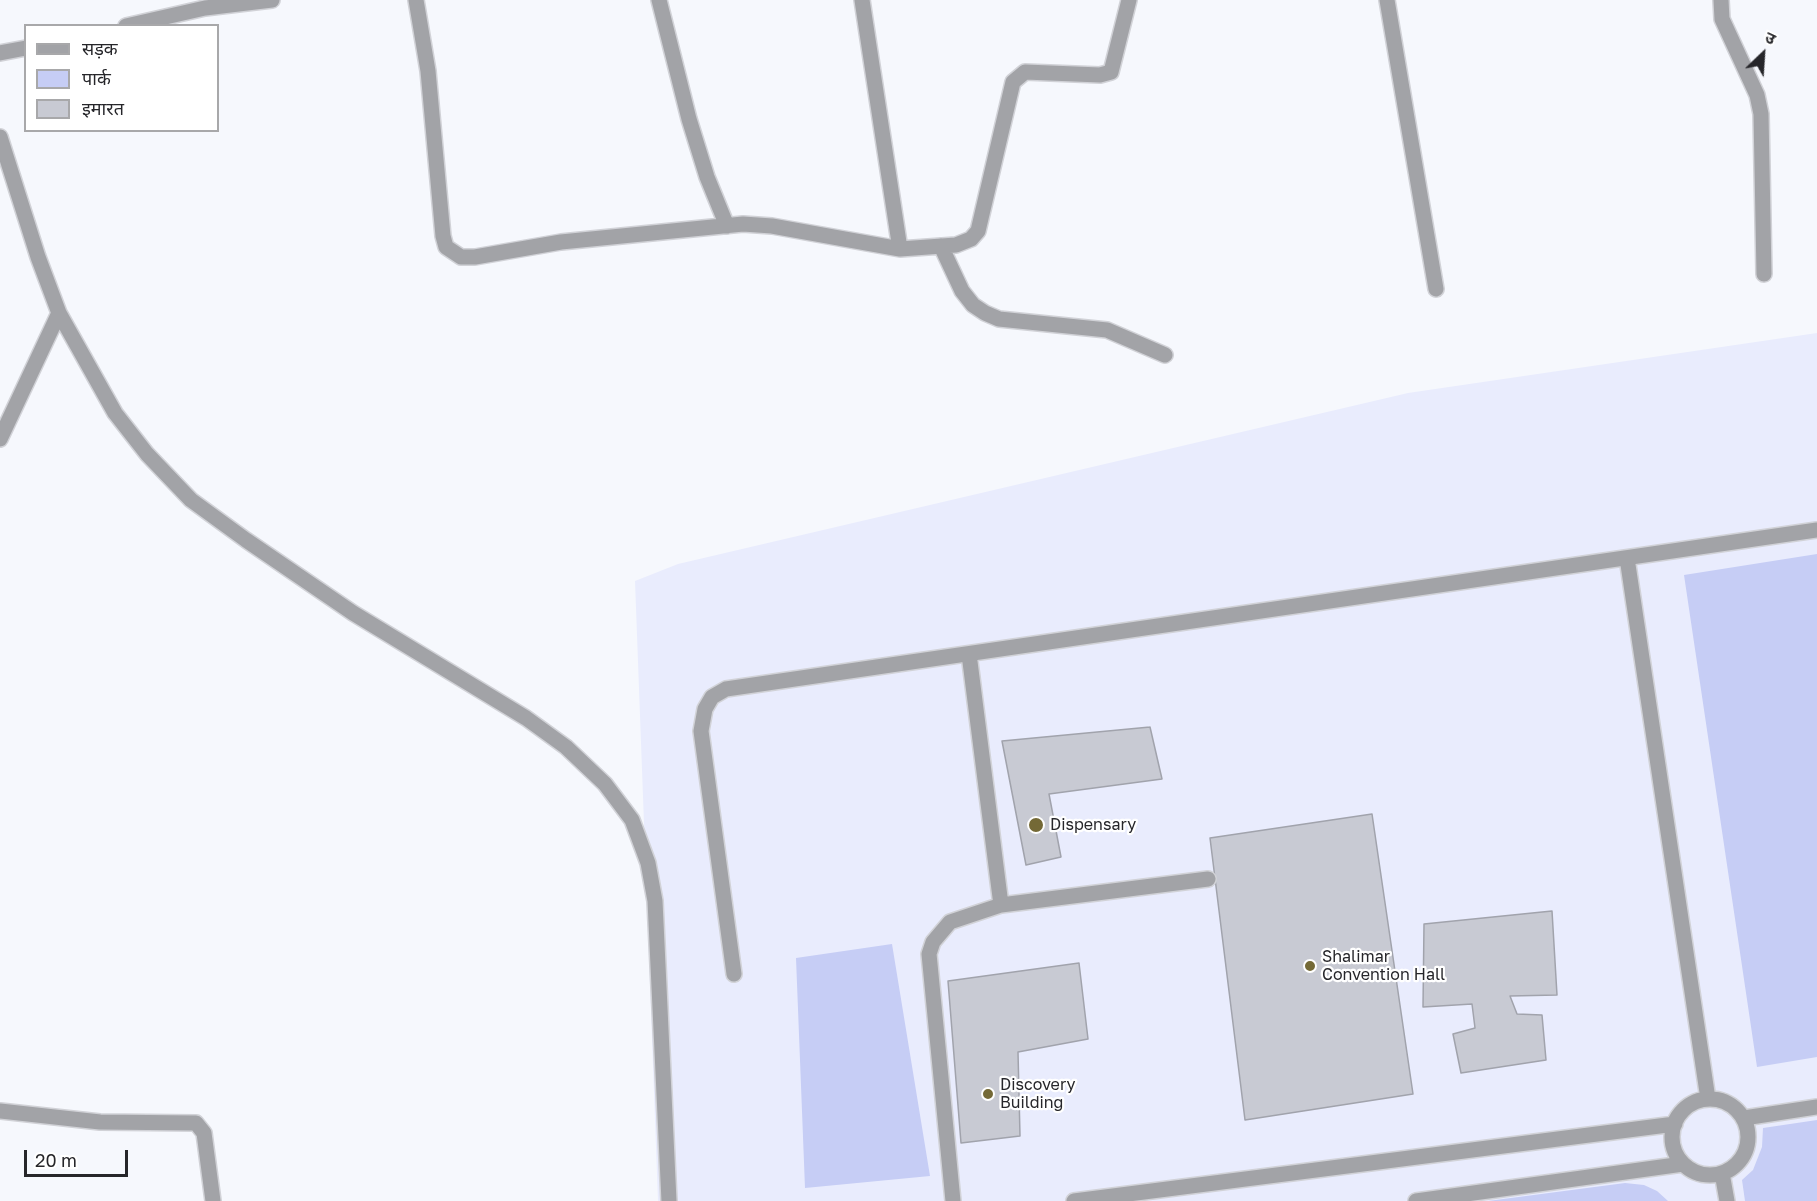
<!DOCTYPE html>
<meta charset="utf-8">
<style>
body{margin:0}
#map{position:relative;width:1817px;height:1201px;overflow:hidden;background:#f6f8fd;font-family:"Golos Text","Noto Sans Devanagari",sans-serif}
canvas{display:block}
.legend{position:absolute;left:24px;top:24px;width:195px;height:108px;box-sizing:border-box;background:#fff;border:2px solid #a8a8aa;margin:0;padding:8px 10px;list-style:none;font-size:18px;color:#26262a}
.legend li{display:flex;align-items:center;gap:12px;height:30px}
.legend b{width:30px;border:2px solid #a8a8aa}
.north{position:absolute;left:1733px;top:24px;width:60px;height:60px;-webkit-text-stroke:4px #fff;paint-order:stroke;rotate:25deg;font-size:16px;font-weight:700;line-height:24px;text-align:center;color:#26262a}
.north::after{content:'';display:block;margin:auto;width:21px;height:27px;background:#26262a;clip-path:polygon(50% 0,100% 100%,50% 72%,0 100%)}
.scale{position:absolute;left:24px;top:1150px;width:104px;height:27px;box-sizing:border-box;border:3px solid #26262a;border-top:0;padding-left:8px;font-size:18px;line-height:21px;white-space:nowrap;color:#26262a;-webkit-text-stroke:4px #fff;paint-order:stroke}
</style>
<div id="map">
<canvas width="1817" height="1201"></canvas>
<ul class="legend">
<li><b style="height:8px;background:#a2a3a7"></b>सड़क</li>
<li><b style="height:16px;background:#c6cdf5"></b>पार्क</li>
<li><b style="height:16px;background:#c8cad3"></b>इमारत</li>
</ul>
<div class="north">उ</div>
<div class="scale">20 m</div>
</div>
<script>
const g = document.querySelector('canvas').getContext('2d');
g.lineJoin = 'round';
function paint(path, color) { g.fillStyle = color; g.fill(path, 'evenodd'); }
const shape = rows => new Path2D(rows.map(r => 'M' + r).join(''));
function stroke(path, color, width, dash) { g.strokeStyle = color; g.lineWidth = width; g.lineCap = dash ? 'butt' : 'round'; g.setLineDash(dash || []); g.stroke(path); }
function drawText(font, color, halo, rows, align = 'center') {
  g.font = font + ' "Golos Text",sans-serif'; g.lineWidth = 4.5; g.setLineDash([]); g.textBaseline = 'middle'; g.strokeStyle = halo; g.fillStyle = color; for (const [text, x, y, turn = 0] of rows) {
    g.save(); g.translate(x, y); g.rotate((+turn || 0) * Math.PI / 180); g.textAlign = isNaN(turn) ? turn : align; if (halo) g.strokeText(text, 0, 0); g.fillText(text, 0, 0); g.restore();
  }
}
const built = shape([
 [1817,333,1817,1201,658,1201,635,581,678,564,1408,393]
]);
const green = shape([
 [1817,554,1817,1057,1757,1067,1684,575],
 [892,944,930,1176,805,1188,796,958],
 [1817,1120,1817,1201,1745,1201,1742,1180,1753,1170,1762,1147,1763,1128],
 [1625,1183,1644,1185,1657,1191,1668,1201,1488,1201]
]);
const building = shape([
 [1150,727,1162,779,1049,794,1061,857,1026,865,1002,741,1150,727],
 [1372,814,1413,1094,1245,1120,1210,838,1372,814],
 [1552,911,1557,995,1510,996,1517,1014,1542,1015,1546,1060,1461,1073,1453,1034,1475,1028,1472,1004,1423,1007,1424,924,1552,911],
 [1079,963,1088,1039,1018,1052,1020,1136,961,1143,948,981,1079,963]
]);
const service = shape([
 [1627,558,1708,1099],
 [1001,905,1208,879],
 [734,974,701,731,705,709,712,697,726,689,1817,530],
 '1672 1137a38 38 0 1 1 76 0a38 38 0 1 1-76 0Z',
 [1744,1118,1817,1107],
 [1722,1173,1727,1201],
 [953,1201,929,954,933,942,950,922,1001,905,969,654],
 [1074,1201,1675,1124],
 [1416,1201,1683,1164]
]);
const minor = shape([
 [416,0,428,71,443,236,446,247,461,257,475,257,561,242,743,224,772,226,900,249,956,245,971,239,978,231,1013,82,1025,72,1100,75,1111,72,1129,0],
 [659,0,689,119,707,177,727,226],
 [862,0,900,249],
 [1387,0,1436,289],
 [1721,0,1722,19,1757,95,1761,114,1764,274],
 [126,26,205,8,272,0],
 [0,53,26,48],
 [0,137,38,257,59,313,115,413,147,454,191,500,246,540,353,613,526,718,566,747,605,784,632,820,648,863,655,901,669,1201],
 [941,246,962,291,973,305,985,313,999,319,1107,330,1165,355],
 [0,439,59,313],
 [0,1111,100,1122,196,1123,204,1133,213,1201]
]);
const markers = [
 [1036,825,8,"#746936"],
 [1310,966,6,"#746936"],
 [988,1094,6,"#746936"]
];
const poiNames = [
 ["Dispensary",1050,825],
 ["Shalimar",1322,957],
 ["Convention Hall",1322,975],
 ["Discovery",1000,1085],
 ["Building",1000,1103]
];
paint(built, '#e9ecfd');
paint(green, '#c6cdf5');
paint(building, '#c8cad3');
stroke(building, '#a1a3ac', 1.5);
stroke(service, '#d1d2d7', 18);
stroke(minor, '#d1d2d7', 18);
stroke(service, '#a2a3a7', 15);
stroke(minor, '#a2a3a7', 15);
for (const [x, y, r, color] of markers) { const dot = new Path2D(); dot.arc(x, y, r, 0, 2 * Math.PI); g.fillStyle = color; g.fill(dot); stroke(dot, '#fff', 2); }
drawText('16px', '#26262a', '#fff', poiNames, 'left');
</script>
